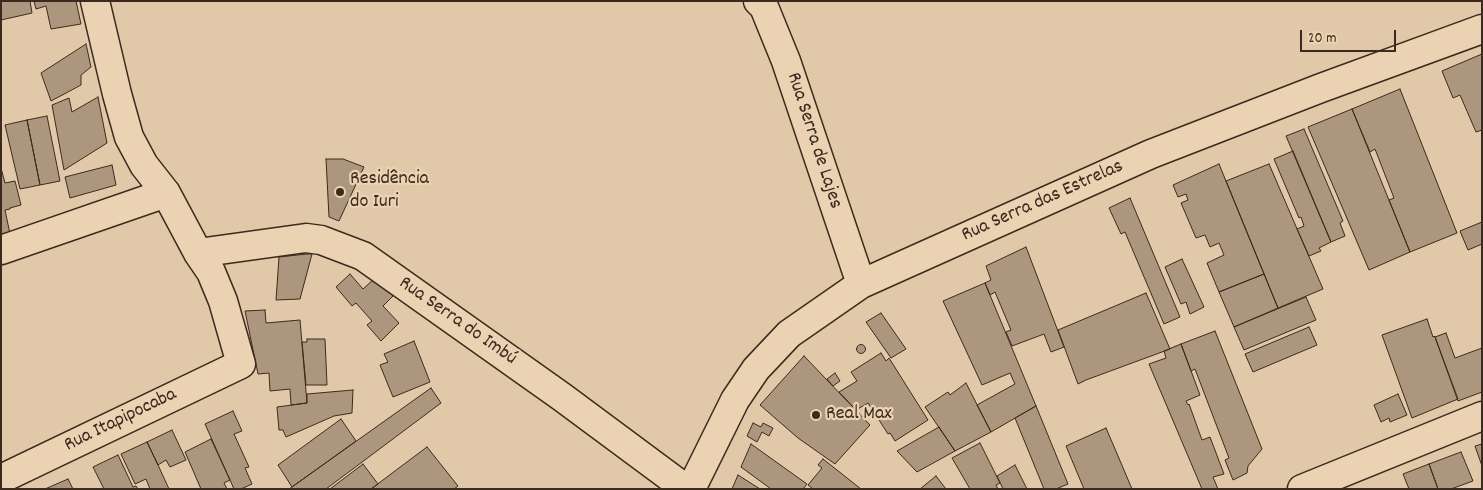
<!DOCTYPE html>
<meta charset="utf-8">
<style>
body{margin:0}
#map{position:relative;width:1483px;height:490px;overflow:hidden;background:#e0c8a9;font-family:Dekko,sans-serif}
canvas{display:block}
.frame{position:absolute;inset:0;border:2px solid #3b2a1e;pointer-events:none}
.scale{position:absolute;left:1300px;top:30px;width:96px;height:22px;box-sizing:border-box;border:2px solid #3b2a1e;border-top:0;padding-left:6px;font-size:15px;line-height:18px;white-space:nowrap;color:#3b2a1e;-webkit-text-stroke:4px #ead2b2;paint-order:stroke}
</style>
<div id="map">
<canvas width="1483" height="490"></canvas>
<div class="frame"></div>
<div class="scale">20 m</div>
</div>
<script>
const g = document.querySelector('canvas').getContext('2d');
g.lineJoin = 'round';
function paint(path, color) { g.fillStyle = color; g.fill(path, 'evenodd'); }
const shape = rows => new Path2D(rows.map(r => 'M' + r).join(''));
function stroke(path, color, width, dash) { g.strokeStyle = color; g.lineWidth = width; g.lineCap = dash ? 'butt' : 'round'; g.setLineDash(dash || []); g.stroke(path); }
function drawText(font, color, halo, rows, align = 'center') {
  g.font = font + ' Dekko,sans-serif'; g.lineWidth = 4.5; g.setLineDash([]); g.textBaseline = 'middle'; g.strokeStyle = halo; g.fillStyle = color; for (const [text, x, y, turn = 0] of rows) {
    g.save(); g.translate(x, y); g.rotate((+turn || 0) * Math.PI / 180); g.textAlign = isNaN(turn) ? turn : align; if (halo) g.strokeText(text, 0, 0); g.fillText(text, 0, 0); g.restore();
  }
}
const building = shape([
 [1,1,30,1,32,13,1,20,1,1],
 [34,1,76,1,81,24,51,29,46,6,36,9,34,1],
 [86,44,91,67,81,75,81,85,51,101,41,73,86,44],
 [1482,54,1482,130,1476,132,1460,95,1453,98,1442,71,1482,54],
 [1400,89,1457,233,1410,252,1389,200,1394,198,1375,149,1370,152,1352,109,1400,89],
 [98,97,107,143,64,170,52,105,69,98,72,112,98,97],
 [1352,109,1410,252,1369,270,1308,127,1352,109],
 [47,116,60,181,40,185,27,120,47,116],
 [27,120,40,185,20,189,5,125,27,120],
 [1304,129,1343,221,1340,223,1345,236,1331,242,1286,136,1304,129],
 [1293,151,1331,242,1319,248,1321,251,1309,256,1297,229,1304,226,1301,217,1299,218,1274,159,1293,151],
 [326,159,343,159,364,167,339,221,329,217,326,159],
 [1219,164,1264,274,1219,292,1207,263,1224,255,1219,243,1210,247,1205,235,1196,238,1181,203,1188,200,1186,194,1178,197,1173,185,1219,164],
 [1269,164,1323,289,1278,308,1226,181,1269,164],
 [112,165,116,185,70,198,65,177,112,165],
 [1,168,5,183,15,181,21,205,10,208,10,209,5,210,10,234,1,237,1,168],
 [1130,198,1180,317,1164,324,1125,232,1121,234,1109,208,1130,198],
 [1482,222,1482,244,1468,250,1460,231,1482,222],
 [1026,247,1064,347,1051,352,1044,334,1012,346,1006,332,1011,330,995,292,990,295,985,283,991,280,986,266,1026,247],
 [307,254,312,254,300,299,276,300,279,257,307,254],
 [1182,259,1204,307,1190,314,1186,302,1181,304,1165,267,1182,259],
 [350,274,363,289,374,279,395,294,383,306,399,323,381,341,367,325,372,321,356,303,352,306,336,287,350,274],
 [1264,274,1278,308,1234,327,1219,292,1264,274],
 [985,283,1036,406,991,432,977,405,1015,384,1010,373,982,385,943,301,985,283],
 [1146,293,1170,349,1086,380,1078,384,1058,330,1146,293],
 [1306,297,1316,320,1244,350,1234,327,1306,297],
 [265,310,266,323,300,320,307,403,291,405,290,389,270,391,269,373,258,374,245,311,265,310],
 [881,313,906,349,891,358,866,322,881,313],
 [1427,319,1433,337,1434,336,1435,337,1458,399,1412,418,1382,335,1427,319],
 [1309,327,1317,345,1253,372,1245,354,1309,327],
 [1215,331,1262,449,1248,466,1247,473,1233,480,1225,460,1229,458,1195,369,1191,371,1181,344,1215,331],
 [1446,333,1455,358,1482,348,1482,392,1458,401,1435,337,1446,333],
 [307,339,325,339,327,385,306,385,302,342,307,342,307,339],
 [414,341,430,382,393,397,380,365,388,362,384,354,414,341],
 [1181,344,1200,395,1186,401,1188,405,1189,404,1202,440,1210,437,1224,474,1213,477,1218,489,1202,489,1149,364,1166,358,1164,351,1181,344],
 '856.5 349a4.5 4.5 0 1 1 9 0a4.5 4.5 0 1 1-9 0Z',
 [881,353,886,361,889,358,928,420,895,441,890,433,888,434,868,403,856,410,839,392,857,381,851,372,881,353],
 [804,356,870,425,835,464,798,438,760,405,804,356],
 [835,373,840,381,833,386,827,379,835,373],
 [966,383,991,432,955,451,925,407,948,392,950,395,966,383],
 [431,388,441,403,326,489,289,489,431,388],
 [353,390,352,413,334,416,286,437,283,430,279,430,277,407,307,403,307,394,353,390],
 [1398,394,1407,415,1390,422,1389,418,1381,422,1374,405,1398,394],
 [1036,406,1068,484,1056,489,1044,489,1015,418,1036,406],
 [233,411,242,431,234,434,249,467,245,468,252,484,241,489,234,489,205,424,233,411],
 [341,419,356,441,292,487,278,465,341,419],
 [753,423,761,427,763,423,773,428,769,436,762,432,757,442,747,436,753,423],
 [939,427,955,451,917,472,897,451,939,427],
 [1106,428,1118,456,1132,489,1084,489,1066,446,1106,428],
 [172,430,186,460,170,467,166,460,158,465,147,442,172,430],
 [211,439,230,480,224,483,227,489,201,489,185,452,211,439],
 [147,442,158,465,169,489,150,489,146,479,135,484,121,454,147,442],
 [980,443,1000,483,996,485,998,489,970,489,952,458,980,443],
 [751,444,807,484,803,489,771,489,741,467,751,444],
 [1482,444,1482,466,1475,446,1482,444],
 [427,447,458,486,454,489,371,489,427,447],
 [1461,452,1473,481,1451,489,1438,489,1429,464,1461,452],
 [118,455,133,487,136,486,138,489,104,489,93,467,118,455],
 [823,459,861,489,813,489,808,485,822,468,818,465,823,459],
 [363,464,378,484,371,489,330,489,363,464],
 [1429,464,1438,489,1409,489,1403,474,1429,464],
 [1015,465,1027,489,1003,489,997,476,1015,465],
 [738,475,760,489,732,489,738,475],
 [936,476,946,489,920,489,936,476],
 [68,479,73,489,45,489,68,479]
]);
const minor = shape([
 [758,1,764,7,786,61,861,284],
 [1,250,166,193],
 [198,253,306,238,321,240,363,256,562,397,686,489],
 [1,479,241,364,223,301,211,272,198,253,166,193,144,165,129,137,117,94,95,1],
 [691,489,735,400,756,369,789,334,861,284,1151,154,1321,88,1482,29],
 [1302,489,1482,416]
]);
const markers = [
 [340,192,5,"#3b2a1e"],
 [816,415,5,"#3b2a1e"]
];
const streetNames = [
 ["Rua Serra de Lajes",813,141,72],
 ["Rua Serra das Estrelas",1043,202,-24],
 ["Rua Serra do Imbú",457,322,35],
 ["Rua Itapipocaba",121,421,-26]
];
const poiNames = [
 ["Residência",350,180],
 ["do Iuri",350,203],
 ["Real Max",826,415]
];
paint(building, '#ac977e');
stroke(building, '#3b2a1e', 1);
stroke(minor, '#3b2a1e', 31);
stroke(minor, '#ead2b2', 28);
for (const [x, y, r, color] of markers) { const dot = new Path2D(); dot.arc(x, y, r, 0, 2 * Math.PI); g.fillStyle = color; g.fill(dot); stroke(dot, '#ead2b2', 2); }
drawText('20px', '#3b2a1e', '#ead2b2', streetNames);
drawText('20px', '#3b2a1e', '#ead2b2', poiNames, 'left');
</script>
